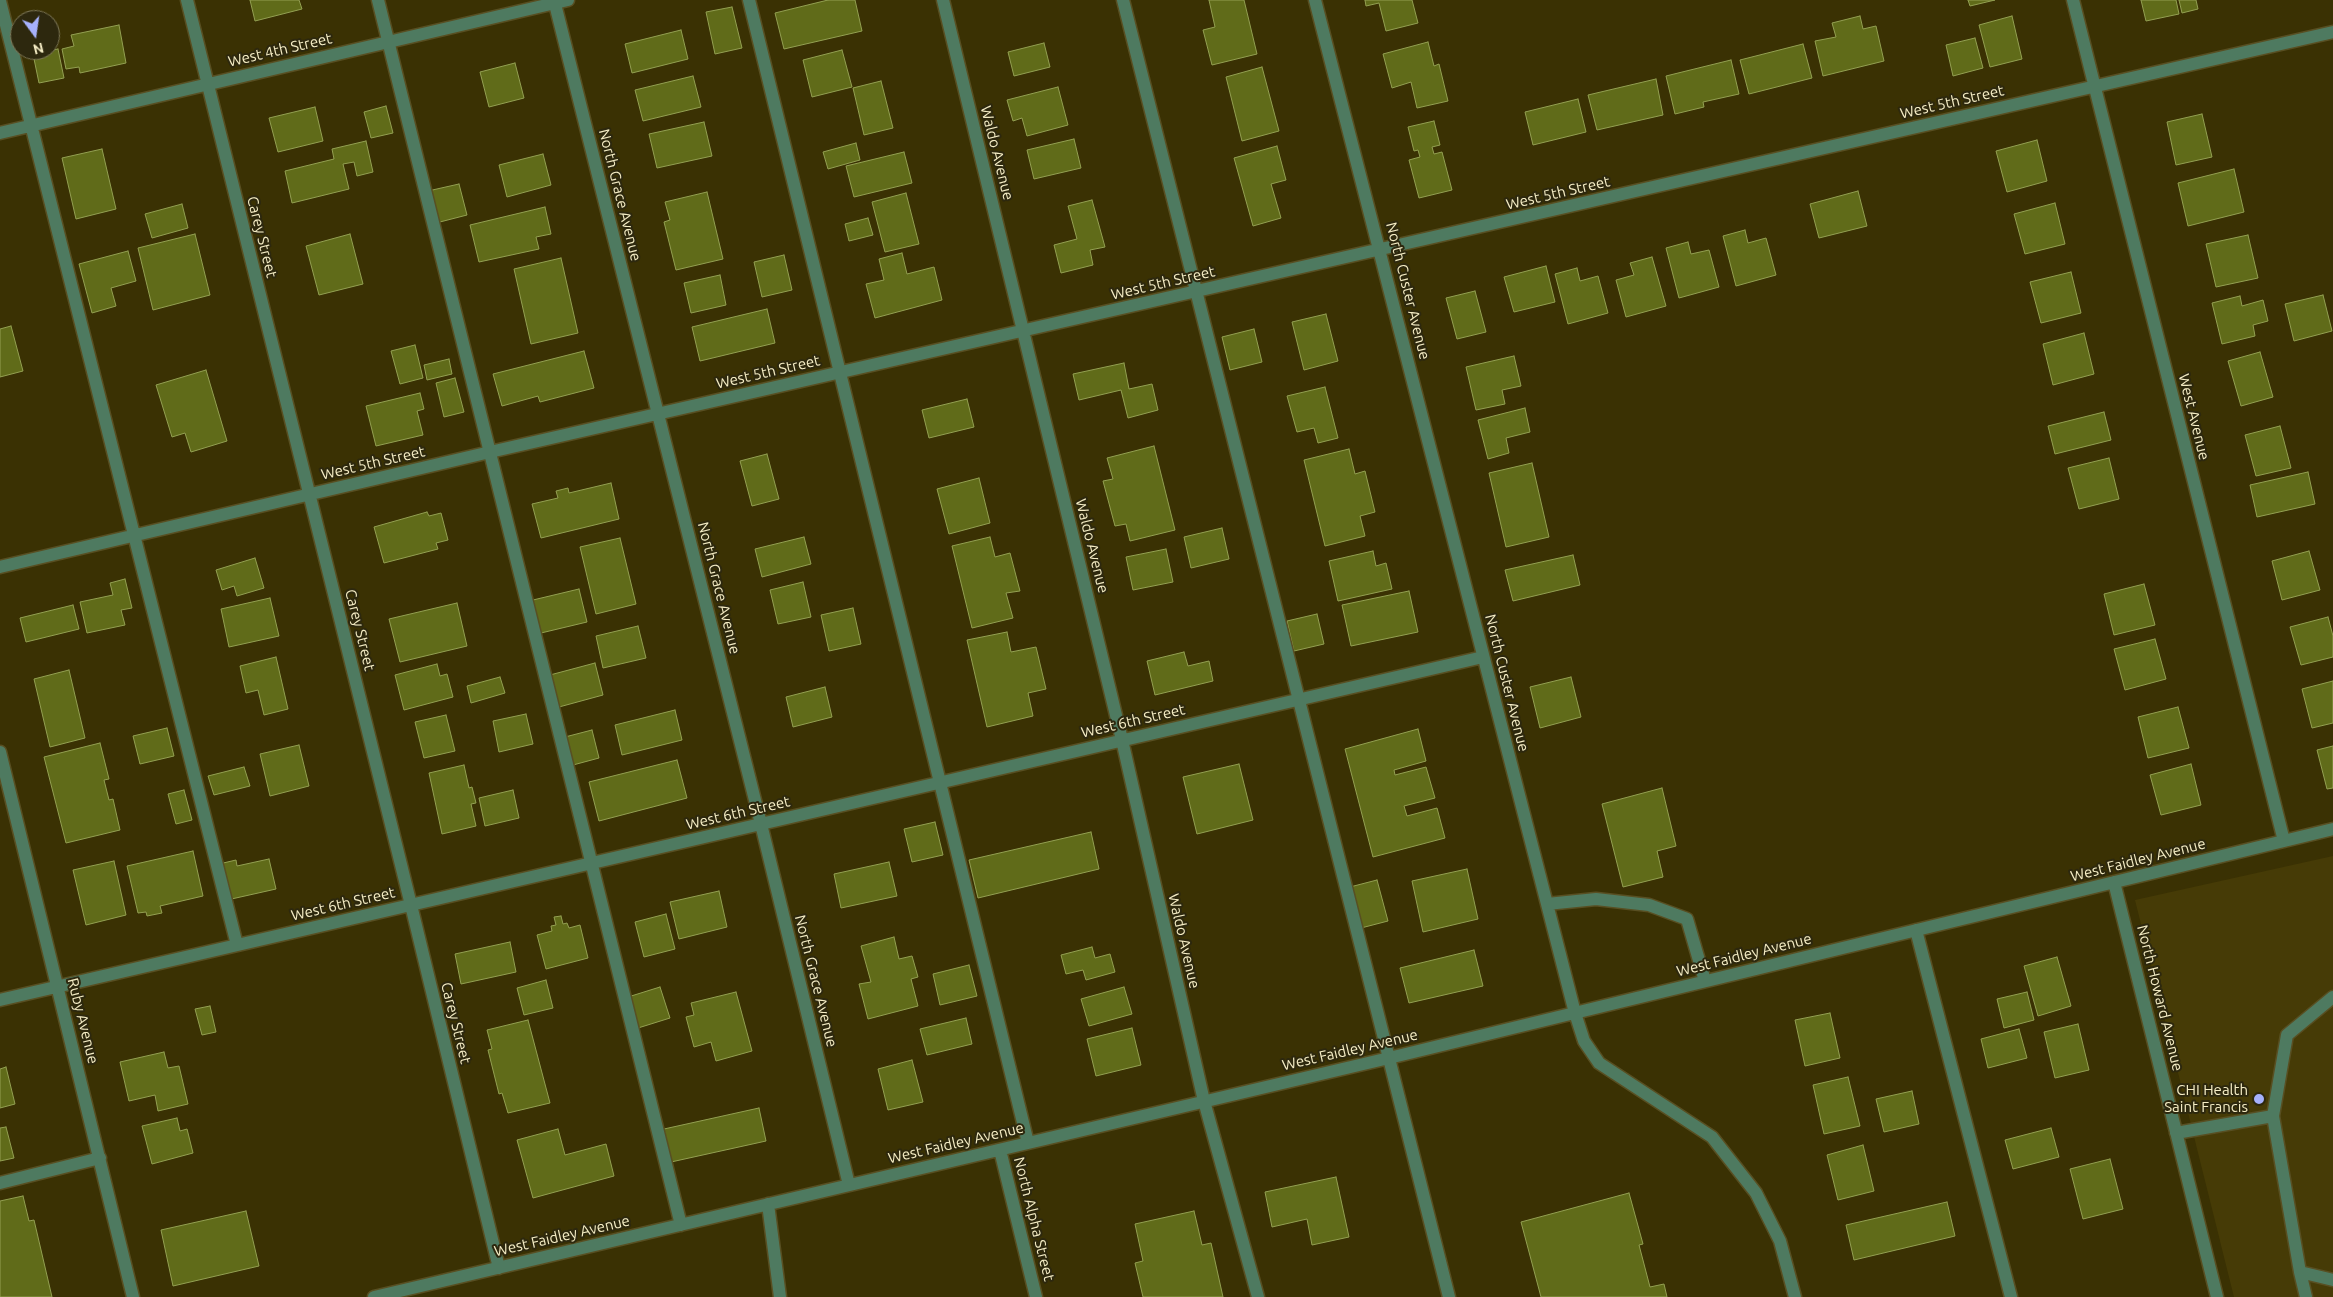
<!DOCTYPE html>
<style>
body{margin:0}
#map{position:relative;width:2333px;height:1297px;overflow:hidden;background:#3a3103;font-family:Ubuntu,sans-serif}
canvas{display:block}
.north{position:absolute;left:10px;top:10px;width:50px;height:50px;box-sizing:border-box;background:#2d280e;border:1px solid #7d7757;border-radius:50%;rotate:166deg;font-size:14px;font-weight:700;line-height:20px;text-align:center;color:#f5edc5}
.north::after{content:'';display:block;margin:auto;width:18px;height:22px;background:#a6b1fc;clip-path:polygon(50% 0,100% 100%,50% 72%,0 100%)}
</style>
<div id="map">
<canvas width="2333" height="1297"></canvas>
<div class="north">N</div>
</div>
<script>
const g = document.querySelector('canvas').getContext('2d');
g.lineJoin = 'round';
function paint(path, color) { g.fillStyle = color; g.fill(path, 'evenodd'); }
const shape = rows => new Path2D(rows.map(r => 'M' + r).join(''));
function stroke(path, color, width, dash) { g.strokeStyle = color; g.lineWidth = width; g.lineCap = dash ? 'butt' : 'round'; g.setLineDash(dash || []); g.stroke(path); }
function drawText(font, color, halo, rows, align = 'center') {
  g.font = font + ' Ubuntu,sans-serif'; g.lineWidth = 4; g.setLineDash([]); g.textBaseline = 'middle'; g.strokeStyle = halo; g.fillStyle = color; for (const [text, x, y, turn = 0] of rows) {
    g.save(); g.translate(x, y); g.rotate((+turn || 0) * Math.PI / 180); g.textAlign = isNaN(turn) ? turn : align; if (halo) g.strokeText(text, 0, 0); g.fillText(text, 0, 0); g.restore();
  }
}
const built = shape([
 [2333,856,2333,1297,2234,1297,2135,900]
]);
const building = shape([
 [250,0,299,0,302,9,255,21,250,0],
 [828,0,855,0,862,31,784,49,775,13,828,0],
 [1209,0,1244,0,1257,54,1212,65,1203,30,1215,27,1209,0],
 [1365,0,1412,0,1418,23,1386,31,1379,3,1366,6,1365,0],
 [1968,0,1995,0,1970,6,1968,0],
 [2141,0,2176,0,2179,14,2146,21,2141,0],
 [2179,0,2196,0,2198,9,2182,13,2179,0],
 [732,7,742,48,715,54,706,12,732,7],
 [1860,16,1863,29,1876,26,1884,61,1823,76,1815,41,1836,37,1832,23,1860,16],
 [2012,16,2022,59,1990,67,1979,25,2012,16],
 [119,25,126,63,80,73,79,67,66,69,62,49,74,46,71,35,119,25],
 [681,30,688,59,632,73,625,44,681,30],
 [1975,38,1983,68,1953,76,1946,45,1975,38],
 [1428,42,1434,66,1439,64,1448,101,1417,108,1411,82,1392,88,1383,54,1428,42],
 [1044,43,1050,67,1014,76,1008,52,1044,43],
 [1803,44,1812,78,1749,94,1740,60,1803,44],
 [58,49,64,78,39,83,33,54,58,49],
 [842,50,852,87,812,97,803,60,842,50],
 [1731,60,1739,94,1703,102,1704,107,1675,114,1666,76,1731,60],
 [515,63,524,98,489,107,480,72,515,63],
 [1262,67,1279,131,1242,141,1226,77,1262,67],
 [693,76,701,107,643,121,635,90,693,76],
 [1656,79,1663,115,1597,130,1588,95,1656,79],
 [881,81,893,128,864,135,853,88,881,81],
 [1058,87,1068,125,1027,136,1022,118,1013,121,1007,100,1058,87],
 [1578,99,1586,132,1533,145,1525,112,1578,99],
 [386,106,393,133,371,138,364,112,386,106],
 [315,107,323,141,278,152,269,118,315,107],
 [2202,114,2212,157,2176,165,2167,122,2202,114],
 [1434,121,1440,145,1432,147,1434,154,1442,152,1452,190,1419,198,1409,160,1420,157,1418,150,1414,151,1408,127,1434,121],
 [704,122,712,156,657,168,649,134,704,122],
 [1074,139,1081,168,1034,179,1027,150,1074,139],
 [2037,140,2047,181,2007,192,1996,151,2037,140],
 [366,141,373,172,357,176,354,162,343,164,349,189,292,203,285,171,334,159,332,149,366,141],
 [856,143,860,160,828,169,823,152,856,143],
 [1277,146,1286,180,1271,184,1281,218,1253,226,1234,158,1277,146],
 [102,149,116,209,76,219,62,158,102,149],
 [904,152,912,183,854,197,846,166,904,152],
 [543,154,551,185,507,197,499,165,543,154],
 [2234,169,2244,212,2188,226,2178,183,2234,169],
 [459,184,467,215,436,223,428,191,459,184],
 [1858,191,1867,226,1819,238,1810,204,1858,191],
 [707,192,723,259,676,270,664,222,670,220,665,202,707,192],
 [906,193,919,244,885,252,872,202,906,193],
 [1092,200,1105,247,1090,250,1093,265,1061,273,1054,245,1077,239,1068,206,1092,200],
 [2055,203,2065,244,2025,254,2014,214,2055,203],
 [182,204,188,228,152,238,145,214,182,204],
 [545,207,551,234,536,237,539,249,479,262,470,225,545,207],
 [868,218,873,235,849,241,845,224,868,218],
 [1745,230,1748,243,1766,238,1776,275,1736,286,1723,236,1745,230],
 [195,234,210,295,153,310,138,248,195,234],
 [350,234,363,284,319,295,306,246,350,234],
 [2248,235,2258,278,2216,287,2206,244,2248,235],
 [1688,242,1691,254,1709,250,1719,287,1679,298,1666,248,1688,242],
 [128,251,136,281,111,288,116,306,92,313,79,264,128,251],
 [902,253,907,274,934,267,942,300,875,318,866,284,884,280,879,259,902,253],
 [784,255,792,290,762,297,754,262,784,255],
 [1652,257,1666,306,1626,317,1616,280,1634,275,1630,263,1652,257],
 [561,258,578,333,531,344,514,269,561,258],
 [1546,266,1555,302,1514,312,1504,277,1546,266],
 [1577,268,1580,281,1598,276,1608,313,1568,324,1555,274,1577,268],
 [2071,272,2081,313,2041,323,2030,282,2071,272],
 [720,275,726,305,691,313,684,283,720,275],
 [1475,291,1486,332,1457,339,1446,298,1475,291],
 [2323,295,2332,331,2294,341,2285,304,2323,295],
 [2240,296,2242,306,2263,300,2268,321,2253,325,2255,336,2222,344,2212,303,2240,296],
 [767,309,775,343,700,361,692,327,767,309],
 [1326,314,1338,361,1304,370,1292,322,1326,314],
 [11,326,23,371,0,377,0,329,11,326],
 [1254,329,1262,362,1230,370,1222,337,1254,329],
 [2084,333,2094,374,2053,385,2043,344,2084,333],
 [415,345,423,378,400,384,391,351,415,345],
 [584,351,594,388,540,402,538,396,502,406,493,374,584,351],
 [2260,352,2273,397,2241,406,2228,361,2260,352],
 [1514,356,1521,386,1502,390,1505,404,1476,410,1466,367,1514,356],
 [449,359,452,374,427,380,424,365,449,359],
 [1124,363,1129,389,1152,384,1158,410,1128,418,1121,390,1079,400,1073,374,1124,363],
 [206,370,227,441,191,452,185,433,172,437,156,385,206,370],
 [455,378,464,412,444,417,436,383,455,378],
 [1325,387,1338,438,1318,443,1314,428,1297,432,1287,396,1325,387],
 [420,393,424,409,417,411,423,435,376,446,366,406,420,393],
 [967,399,974,427,929,438,922,410,967,399],
 [1525,408,1530,432,1506,438,1509,453,1488,459,1478,420,1525,408],
 [2104,412,2111,440,2055,454,2048,426,2104,412],
 [2280,426,2291,468,2256,476,2245,435,2280,426],
 [1154,446,1175,530,1130,541,1126,524,1115,526,1103,481,1113,479,1107,458,1154,446],
 [1349,449,1355,474,1365,471,1375,512,1360,516,1365,536,1325,546,1304,460,1349,449],
 [767,454,779,499,752,506,740,461,767,454],
 [2109,458,2119,499,2079,509,2068,468,2109,458],
 [1532,463,1549,537,1506,547,1489,473,1532,463],
 [2308,472,2315,504,2257,517,2250,485,2308,472],
 [979,478,990,523,949,534,937,489,979,478],
 [611,483,619,519,541,538,532,504,558,498,556,491,568,488,569,493,611,483],
 [427,512,429,516,441,513,448,540,436,543,438,549,384,563,374,527,427,512],
 [1222,528,1229,559,1191,568,1184,537,1222,528],
 [804,537,811,564,762,577,755,549,804,537],
 [990,537,995,557,1010,553,1020,591,1006,593,1013,618,972,628,952,546,990,537],
 [620,538,636,604,596,614,580,547,620,538],
 [1166,549,1173,582,1133,590,1126,557,1166,549],
 [1373,551,1376,566,1386,563,1392,589,1338,601,1329,561,1373,551],
 [2309,551,2320,590,2282,600,2272,561,2309,551],
 [1573,555,1580,585,1513,601,1505,570,1573,555],
 [255,558,264,588,237,596,234,586,222,590,216,570,255,558],
 [125,579,132,608,121,610,125,625,87,633,80,602,113,595,110,583,125,579],
 [803,582,811,617,778,624,770,590,803,582],
 [2144,584,2155,625,2114,635,2104,594,2144,584],
 [579,589,587,622,541,633,533,600,579,589],
 [1409,591,1418,632,1351,646,1342,605,1409,591],
 [270,598,279,636,229,647,221,609,270,598],
 [457,603,467,646,400,662,389,619,457,603],
 [73,605,79,629,26,642,20,618,73,605],
 [853,608,861,644,829,651,821,615,853,608],
 [1317,614,1324,644,1294,651,1287,621,1317,614],
 [2328,617,2333,636,2333,657,2301,665,2290,627,2328,617],
 [638,626,646,658,603,668,596,636,638,626],
 [1007,632,1011,652,1036,647,1046,689,1028,693,1033,716,987,727,967,640,1007,632],
 [2155,639,2166,679,2125,690,2114,649,2155,639],
 [1184,652,1188,666,1209,661,1213,681,1155,695,1147,661,1184,652],
 [276,657,288,709,264,715,258,690,246,693,240,666,276,657],
 [595,663,603,695,559,707,550,675,595,663],
 [437,664,440,676,447,674,453,697,404,710,395,675,437,664],
 [69,670,85,738,50,747,34,679,69,670],
 [500,677,505,693,471,703,467,686,500,677],
 [1571,677,1581,717,1540,728,1530,687,1571,677],
 [2333,681,2333,723,2312,728,2302,689,2333,681],
 [825,687,832,717,793,727,786,697,825,687],
 [2178,707,2189,748,2148,758,2138,717,2178,707],
 [675,710,682,740,622,755,615,725,675,710],
 [526,714,533,744,499,752,493,721,526,714],
 [446,715,455,751,424,758,415,722,446,715],
 [167,728,174,756,140,764,133,736,167,728],
 [1418,729,1426,761,1394,770,1395,775,1426,767,1435,798,1404,806,1407,816,1437,808,1445,838,1373,857,1345,749,1418,729],
 [592,730,599,758,573,765,565,737,592,730],
 [100,743,109,779,104,780,109,800,113,799,120,830,66,843,44,757,100,743],
 [299,745,309,786,270,796,260,754,299,745],
 [2333,746,2333,788,2327,789,2317,750,2333,746],
 [677,760,687,798,599,821,589,782,677,760],
 [1239,764,1253,820,1197,834,1183,777,1239,764],
 [2191,764,2201,805,2161,815,2150,775,2191,764],
 [464,765,469,788,472,787,476,803,471,804,476,826,442,834,429,773,464,765],
 [244,767,250,786,214,795,208,776,244,767],
 [1662,788,1676,846,1657,851,1663,877,1623,887,1602,804,1662,788],
 [184,790,192,820,176,824,168,794,184,790],
 [513,790,519,818,485,826,479,798,513,790],
 [935,822,943,855,912,862,904,829,935,822],
 [1091,832,1099,869,978,898,969,860,1091,832],
 [193,851,203,896,160,906,162,913,147,916,146,912,138,913,127,866,193,851],
 [269,859,276,889,227,900,219,864,236,860,237,866,269,859],
 [114,861,126,915,86,925,73,870,114,861],
 [889,862,897,896,841,908,834,874,889,862],
 [1467,869,1478,919,1423,932,1412,881,1467,869],
 [1377,880,1388,921,1361,928,1350,887,1377,880],
 [719,891,727,927,679,939,670,902,719,891],
 [666,914,675,949,644,957,635,922,666,914],
 [561,916,563,924,567,923,569,928,580,925,588,958,546,969,537,935,552,931,551,926,556,925,554,917,561,916],
 [894,937,899,959,912,956,918,977,911,979,918,1006,868,1019,859,984,871,982,861,946,894,937],
 [510,942,516,972,461,984,455,954,510,942],
 [1092,947,1095,958,1110,954,1115,972,1086,980,1083,970,1066,974,1061,955,1092,947],
 [1474,950,1483,986,1409,1003,1400,968,1474,950],
 [2057,957,2071,1006,2038,1016,2024,966,2057,957],
 [969,965,977,996,940,1005,933,974,969,965],
 [546,980,553,1008,524,1015,517,988,546,980],
 [660,987,670,1018,638,1028,628,997,660,987],
 [1124,987,1132,1014,1089,1026,1081,999,1124,987],
 [736,992,752,1051,716,1061,711,1042,694,1047,686,1017,694,1015,691,1003,736,992],
 [2027,992,2034,1020,2004,1028,1997,999,2027,992],
 [210,1006,216,1032,202,1035,195,1009,210,1006],
 [1830,1013,1840,1058,1805,1066,1795,1020,1830,1013],
 [966,1018,972,1044,927,1055,920,1029,966,1018],
 [528,1020,550,1103,508,1113,502,1093,499,1094,488,1050,492,1049,487,1030,528,1020],
 [2078,1024,2089,1070,2055,1078,2044,1032,2078,1024],
 [1132,1028,1141,1065,1096,1076,1087,1039,1132,1028],
 [2019,1029,2027,1058,1988,1068,1981,1039,2019,1029],
 [164,1052,168,1068,179,1066,188,1104,158,1111,155,1095,129,1101,120,1062,164,1052],
 [912,1060,923,1102,888,1110,878,1069,912,1060],
 [6,1067,15,1104,0,1108,0,1069,6,1067],
 [1848,1077,1860,1126,1824,1134,1813,1085,1848,1077],
 [1912,1091,1919,1124,1884,1132,1876,1099,1912,1091],
 [759,1108,766,1141,671,1162,664,1129,759,1108],
 [177,1118,180,1131,187,1129,193,1153,152,1164,142,1126,177,1118],
 [6,1127,14,1158,0,1161,0,1128,6,1127],
 [2051,1128,2059,1157,2013,1169,2005,1140,2051,1128],
 [558,1129,565,1155,606,1144,614,1176,533,1198,517,1140,558,1129],
 [1863,1145,1874,1191,1838,1200,1827,1155,1863,1145],
 [2110,1159,2123,1209,2083,1219,2070,1169,2110,1159],
 [1336,1177,1349,1237,1312,1245,1307,1219,1272,1227,1265,1192,1336,1177],
 [1629,1193,1643,1244,1639,1245,1650,1287,1664,1284,1667,1297,1541,1297,1521,1222,1629,1193],
 [23,1196,29,1221,34,1220,52,1297,0,1297,0,1201,23,1196],
 [1947,1202,1955,1236,1854,1260,1846,1225,1947,1202],
 [246,1211,259,1266,173,1286,161,1230,246,1211],
 [1194,1211,1202,1245,1211,1243,1223,1297,1143,1297,1135,1263,1143,1261,1135,1224,1194,1211]
]);
const minor = shape([
 [187,0,411,905,499,1268],
 [378,0,681,1225],
 [554,0,761,824,849,1185],
 [749,0,1028,1143],
 [943,0,1122,740,1204,1101,1258,1297],
 [1123,0,1449,1297],
 [1315,0,1575,1013,1584,1041,1599,1063,1712,1137,1756,1193,1780,1241,1795,1297],
 [2073,0,2284,841],
 [0,1,237,945],
 [0,133,568,0],
 [0,567,490,452,2333,32],
 [0,752,133,1297],
 [2114,882,2217,1297],
 [1547,904,1596,899,1649,905,1687,919,1705,981],
 [1916,930,2011,1297],
 [0,1000,1483,657],
 [2176,1133,2273,1116],
 [1000,1150,1036,1297],
 [0,1183,100,1158],
 [768,1204,780,1297],
 [2300,1272,2333,1280],
 [374,1297,1389,1058,2333,829],
 [2306,1297,2300,1272,2273,1116,2287,1035,2333,997]
]);
const markers = [
 [2259,1099,6,"#a6b1fc"]
];
const streetNames = [
 ["West 4th Street",280,50,-13],
 ["West 5th Street",1952,102,-13],
 ["Waldo Avenue",997,153,76],
 ["West 5th Street",1558,193,-13],
 ["North Grace Avenue",620,195,76],
 ["Carey Street",262,237,76],
 ["West 5th Street",1163,283,-13],
 ["North Custer Avenue",1408,291,76],
 ["West 5th Street",768,372,-13],
 ["West Avenue",2194,417,76],
 ["West 5th Street",373,463,-13],
 ["Waldo Avenue",1092,546,76],
 ["North Grace Avenue",719,588,76],
 ["Carey Street",360,630,76],
 ["North Custer Avenue",1507,683,76],
 ["West 6th Street",1133,721,-13],
 ["West 6th Street",738,813,-13],
 ["West Faidley Avenue",2138,860,-14],
 ["West 6th Street",343,904,-13],
 ["Waldo Avenue",1184,941,77],
 ["West Faidley Avenue",1744,955,-14],
 ["North Grace Avenue",816,981,76],
 ["North Howard Avenue",2160,998,76],
 ["Ruby Avenue",83,1021,76],
 ["Carey Street",456,1023,76],
 ["West Faidley Avenue",1350,1050,-13],
 ["West Faidley Avenue",956,1143,-13],
 ["North Alpha Street",1034,1219,76],
 ["West Faidley Avenue",562,1236,-13]
];
const poiNames = [
 ["CHI Health",2248,1090],
 ["Saint Francis",2248,1107]
];
paint(built, '#463b06');
paint(building, '#606b19');
stroke(building, '#93a052', 1);
stroke(minor, '#584f22', 15);
stroke(minor, '#4e7a60', 12);
for (const [x, y, r, color] of markers) { const dot = new Path2D(); dot.arc(x, y, r, 0, 2 * Math.PI); g.fillStyle = color; g.fill(dot); stroke(dot, '#2d280e', 2); }
drawText('15px', '#f5edc5', '#2d280e', streetNames);
drawText('15px', '#f5edc5', '#2d280e', poiNames, 'right');
</script>
